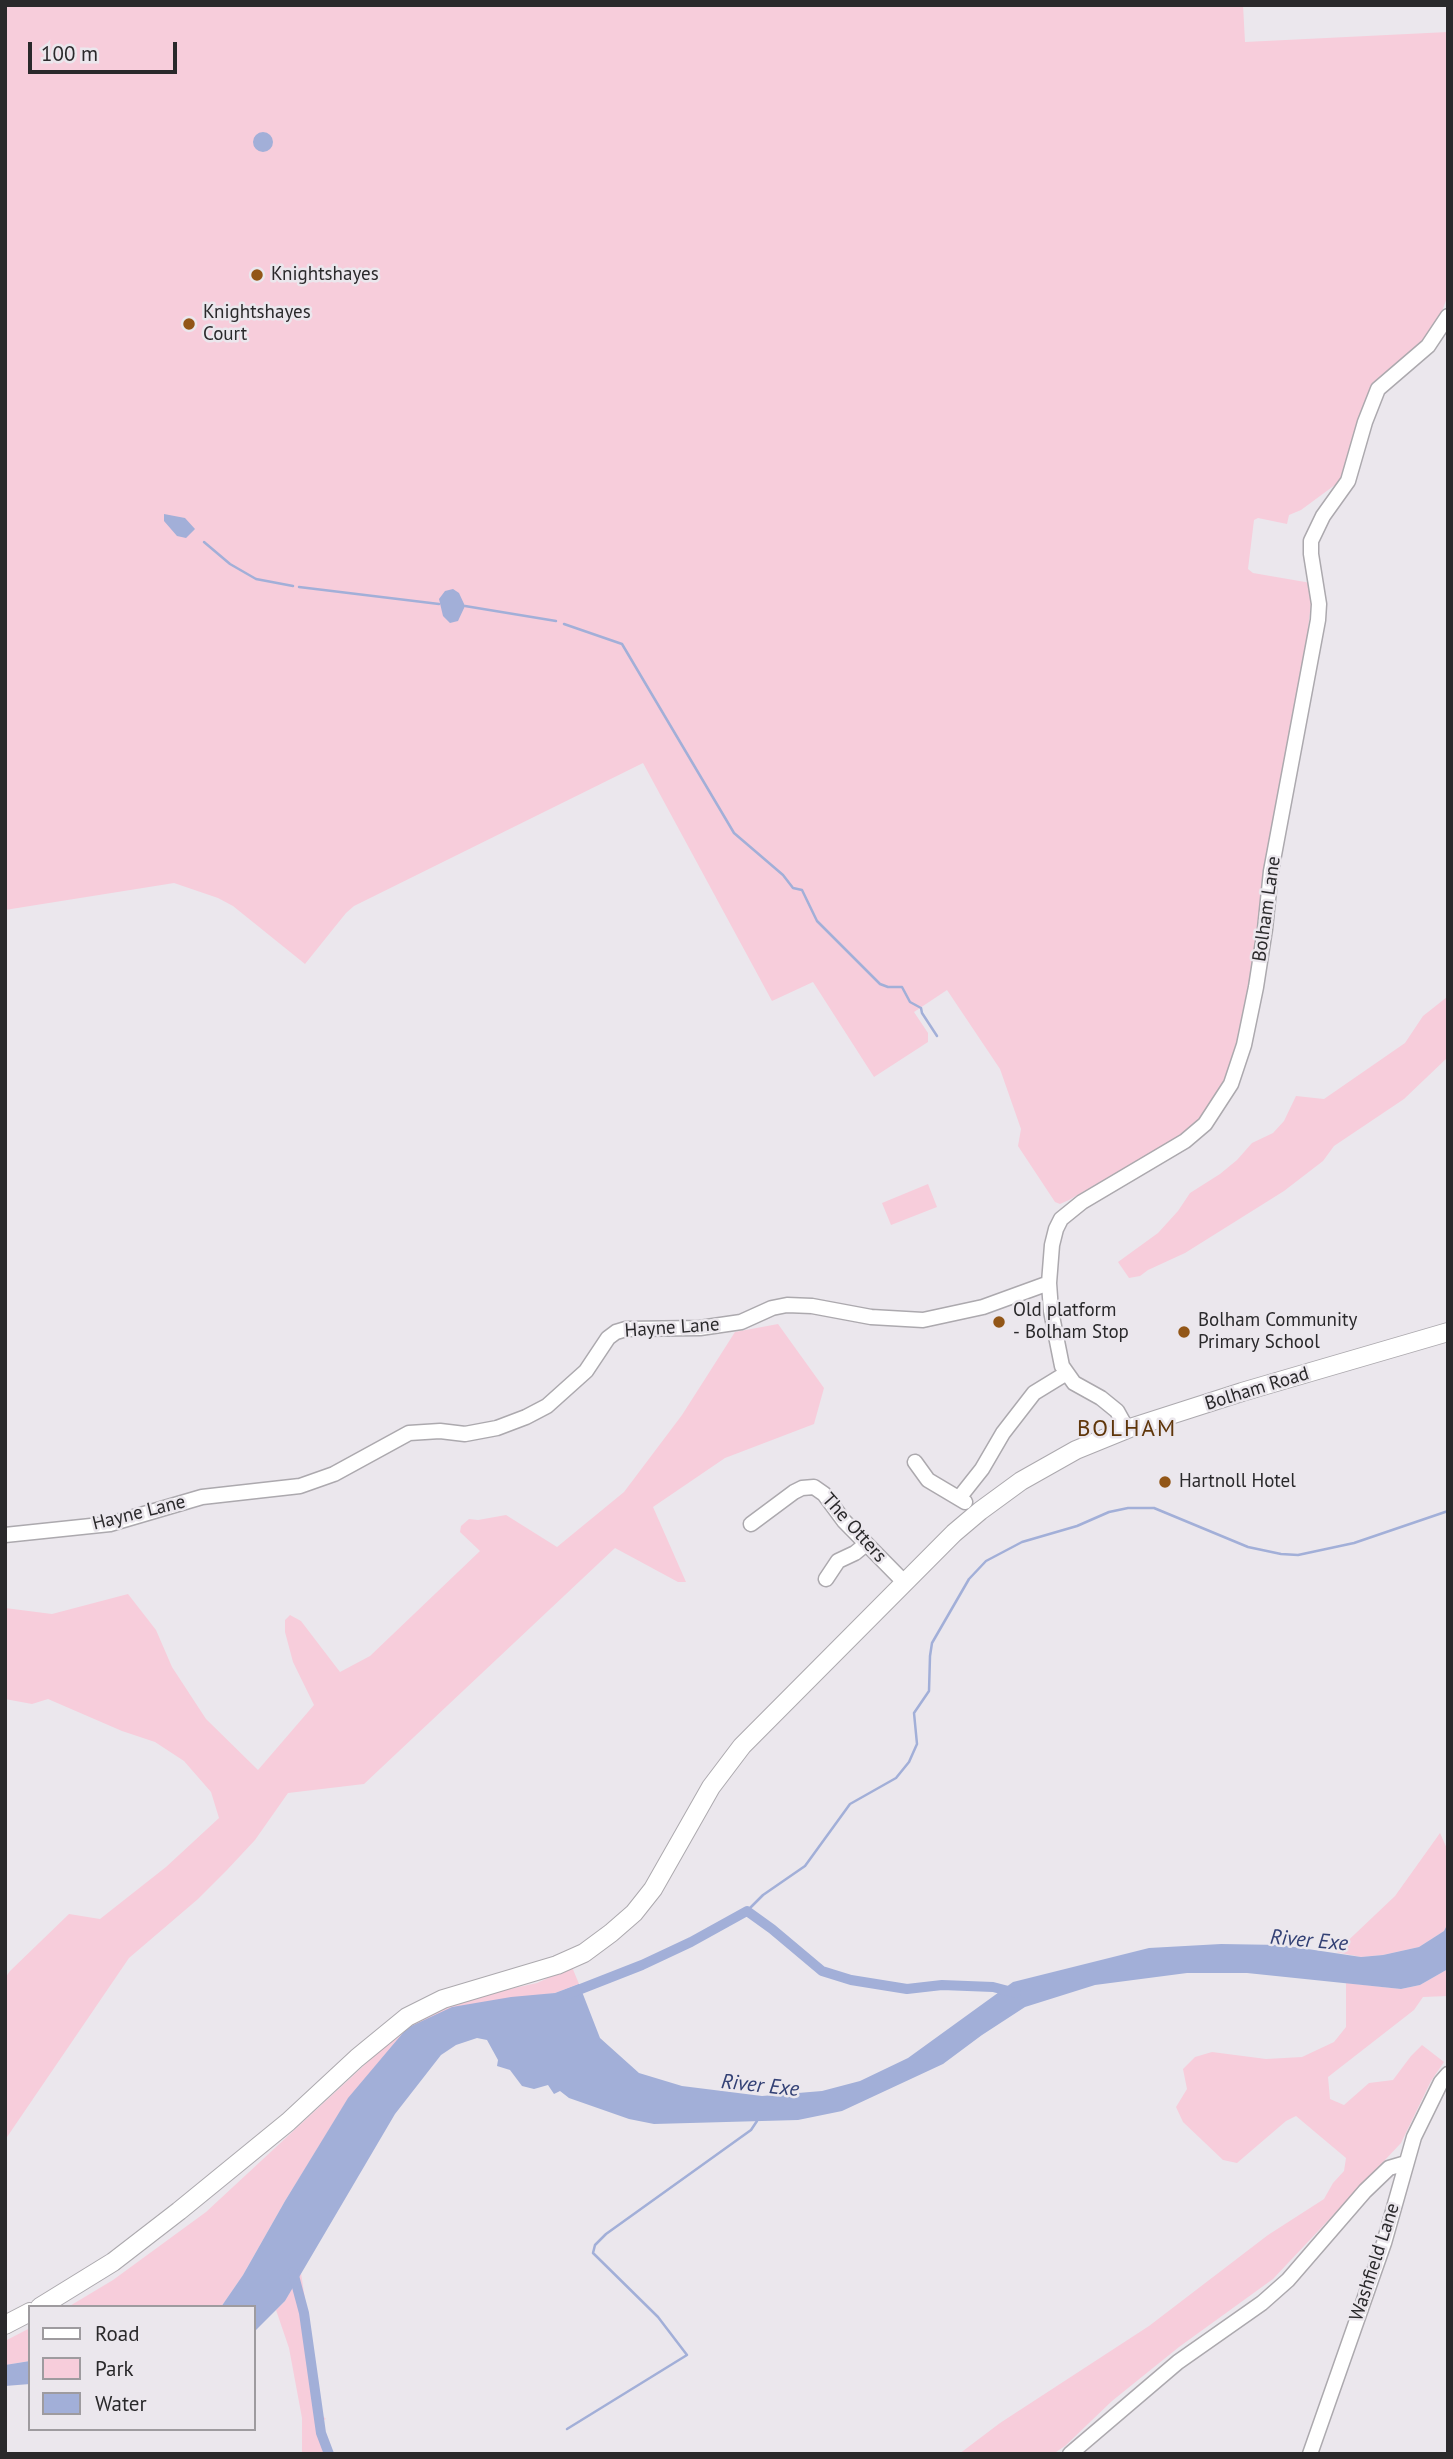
<!DOCTYPE html>
<style>
body{margin:0}
#map{position:relative;width:1453px;height:2459px;overflow:hidden;background:#ebe7ed;font-family:"PT Sans",sans-serif}
canvas{display:block}
.frame{position:absolute;inset:0;border:7px solid #2a292b;pointer-events:none}
.legend{position:absolute;left:28px;top:2305px;width:228px;height:126px;box-sizing:border-box;background:#ebe7ed;border:2px solid #9e9b9f;margin:0;padding:9px 12px;list-style:none;font-size:21px;color:#2a292b}
.legend li{display:flex;align-items:center;gap:14px;height:35px}
.legend b{width:35px;border:2px solid #9e9b9f}
.scale{position:absolute;left:28px;top:42px;width:149px;height:32px;box-sizing:border-box;border:4px solid #2a292b;border-top:0;padding-left:9px;font-size:21px;line-height:24px;white-space:nowrap;color:#2a292b;-webkit-text-stroke:5px #ebe7ed;paint-order:stroke}
</style>
<div id="map">
<canvas width="1453" height="2459"></canvas>
<div class="frame"></div>
<ul class="legend">
<li><b style="height:9px;background:#fff"></b>Road</li>
<li><b style="height:19px;background:#f7cddb"></b>Park</li>
<li><b style="height:19px;background:#a2afd8"></b>Water</li>
</ul>
<div class="scale">100 m</div>
</div>
<script>
const g = document.querySelector('canvas').getContext('2d');
g.lineJoin = 'round';
function paint(path, color) { g.fillStyle = color; g.fill(path, 'evenodd'); }
const shape = rows => new Path2D(rows.map(r => 'M' + r).join(''));
function stroke(path, color, width, dash) { g.strokeStyle = color; g.lineWidth = width; g.lineCap = dash ? 'butt' : 'round'; g.setLineDash(dash || []); g.stroke(path); }
function drawText(font, color, halo, rows, align = 'center') {
  g.font = font + ' "PT Sans",sans-serif'; g.lineWidth = 5; g.setLineDash([]); g.textBaseline = 'middle'; g.strokeStyle = halo; g.fillStyle = color; for (const [text, x, y, turn = 0] of rows) {
    g.save(); g.translate(x, y); g.rotate((+turn || 0) * Math.PI / 180); g.textAlign = isNaN(turn) ? turn : align; if (halo) g.strokeText(text, 0, 0); g.fillText(text, 0, 0); g.restore();
  }
}
const green = shape([
 [5,5,1243,5,1245,42,1448,32,1448,295,1437,325,1424,342,1388,370,1374,384,1358,419,1348,469,1339,482,1301,510,1289,515,1287,524,1258,518,1254,520,1248,569,1253,573,1311,583,1311,603,1307,638,1252,981,1234,1056,1218,1094,1200,1118,1182,1134,1069,1200,1060,1204,1055,1202,1018,1146,1021,1129,1000,1069,947,990,914,1012,928,1033,928,1042,874,1077,813,982,772,1001,643,763,354,906,346,913,305,964,233,906,218,898,174,883,5,910],
 [1448,985,1448,1057,1404,1099,1334,1146,1323,1161,1284,1191,1185,1253,1148,1270,1140,1276,1129,1278,1118,1262,1158,1233,1178,1211,1190,1193,1220,1174,1237,1160,1252,1143,1273,1133,1284,1121,1296,1096,1324,1099,1405,1043,1423,1016,1447,997],
 [928,1184,937,1207,891,1225,882,1203],
 [778,1324,824,1388,814,1424,725,1458,653,1507,686,1582,678,1582,615,1548,364,1784,288,1793,255,1840,227,1870,198,1899,129,1958,5,2140,5,1978,10,1971,69,1914,100,1919,166,1867,219,1818,211,1792,184,1761,155,1742,122,1731,48,1699,32,1704,5,1699,5,1608,52,1614,128,1594,156,1630,172,1667,206,1719,258,1770,314,1705,293,1662,285,1632,285,1620,290,1615,301,1621,340,1672,370,1656,480,1551,460,1532,461,1526,469,1519,478,1520,506,1515,557,1547,624,1492,682,1415,735,1332],
 [1440,1833,1448,1851,1448,1923,1444,1931,1419,1947,1383,1955,1361,1957,1336,1952,1395,1896],
 [572,1967,579,1984,555,1993,533,1996,407,2028,348,2099,285,2201,243,2275,221,2307,68,2307,113,2280,206,2212,400,2032,424,2015,458,2000,537,1983],
 [1448,1969,1448,1996,1423,1997,1414,2010,1328,2077,1330,2099,1344,2105,1369,2083,1393,2080,1411,2056,1422,2045,1444,2062,1431,2081,1401,2143,1273,2279,1179,2347,1112,2401,1065,2446,1053,2454,959,2454,1000,2423,1149,2326,1268,2235,1324,2199,1333,2183,1344,2171,1346,2158,1296,2116,1286,2121,1237,2163,1223,2160,1183,2122,1176,2107,1187,2089,1183,2069,1195,2057,1212,2052,1266,2059,1302,2057,1334,2042,1346,2027,1346,1983,1401,1989,1420,1985],
 [301,2273,323,2416,326,2419,322,2421,330,2454,302,2454,302,2418,289,2348,276,2310,285,2301],
 [30,2328,30,2361,5,2365,5,2341]
]);
const water = shape([
 '253 142a10 10 0 1 1 20 0a10 10 0 1 1-20 0Z',
 [164,514,185,518,195,529,186,538,177,536,164,521],
 [453,589,459,593,465,606,458,621,450,623,443,616,439,599,445,591],
 [1448,1923,1448,1969,1420,1985,1401,1989,1247,1973,1187,1973,1095,1985,1025,2007,982,2035,943,2064,842,2111,798,2120,654,2124,629,2119,569,2098,560,2091,554,2094,548,2085,534,2089,522,2086,510,2070,497,2066,498,2060,487,2040,477,2038,456,2045,441,2055,395,2114,285,2301,254,2332,254,2307,221,2307,243,2275,285,2201,348,2098,407,2028,452,2007,511,1997,555,1993,579,1984,600,2038,639,2073,682,2086,762,2096,822,2091,860,2081,908,2058,1013,1982,1149,1948,1221,1944,1281,1945,1361,1957,1383,1955,1419,1947,1444,1931],
 [30,2361,30,2384,5,2386,5,2365]
]);
const stream = shape([
 [204,542,230,564,256,579,293,586],
 [299,587,439,604],
 [465,606,556,621],
 [564,624,622,644,734,833,783,875,793,888,802,890,817,921,880,984,888,987,902,987,910,1002,921,1008,922,1013,937,1036],
 [747,1911,763,1895,805,1866,850,1804,896,1778,909,1762,917,1744,914,1713,929,1691,930,1656,932,1643,969,1579,986,1561,1022,1542,1077,1526,1109,1512,1128,1508,1154,1508,1248,1547,1281,1554,1298,1555,1354,1543,1448,1511],
 [567,2429,687,2355,658,2317,593,2253,595,2245,606,2234,751,2130,757,2121]
]);
const canal = shape([
 [568,1994,642,1965,691,1942,747,1911,772,1929,822,1971,851,1980,907,1989,942,1985,993,1987,1016,1993],
 [293,2272,304,2313,321,2433,329,2454]
]);
const minor = shape([
 [1127,1429,1117,1411,1101,1398,1074,1383,1062,1366,1051,1311,1049,1283,1052,1245,1056,1229,1061,1219,1082,1202,1185,1141,1205,1124,1231,1084,1244,1045,1256,987,1265,929,1271,871,1318,620,1319,604,1311,554,1311,541,1323,516,1348,481,1365,422,1378,389,1428,346,1448,316],
 [915,1462,928,1480,965,1502],
 [959,1498,982,1469,1003,1433,1034,1393,1065,1374],
 [751,1524,794,1492,802,1488,814,1487,824,1494,844,1521,905,1583],
 [5,1535,110,1524,202,1497,300,1486,334,1474,409,1433,440,1431,465,1434,497,1428,526,1417,547,1406,586,1371,608,1338,616,1332,626,1329,700,1328,741,1322,772,1308,787,1305,812,1306,871,1317,923,1320,983,1307,1049,1283],
 [826,1579,838,1561,855,1553,866,1544],
 [1070,2454,1178,2362,1262,2303,1288,2280,1365,2191,1389,2168,1406,2163],
 [1310,2454,1384,2243,1414,2137,1441,2082,1448,2074]
]);
const major = shape([
 [40,2307,113,2262,179,2211,288,2122,357,2058,407,2017,443,1999,557,1965,584,1953,611,1933,634,1913,653,1889,711,1787,742,1746,954,1533,980,1511,1021,1481,1076,1450,1130,1428,1242,1392,1448,1332],
 [5,2325,30,2312]
]);
const markers = [
 [257,275,7,"#925617"],
 [189,324,7,"#925617"],
 [999,1322,7,"#925617"],
 [1184,1332,7,"#925617"],
 [1165,1482,7,"#925617"]
];
const poiNames = [
 ["Knightshayes",271,275],
 ["Knightshayes",203,313],
 ["Court",203,335],
 ["Old platform",1013,1311],
 ["- Bolham Stop",1013,1333],
 ["Bolham Community",1198,1321],
 ["Primary School",1198,1343],
 ["Hartnoll Hotel",1179,1482]
];
const streetNames = [
 ["Bolham Lane",1267,909,-82],
 ["Hayne Lane",672,1328,-4],
 ["Bolham Road",1257,1389,-17],
 ["Hayne Lane",139,1513,-14],
 ["The Otters",854,1528,48],
 ["Washfield Lane",1375,2262,-72]
];
const waterNames = [
 ["River Exe",1309,1941,5],
 ["River Exe",760,2086,6]
];
const quarterNames = [
 ["BOLHAM",1127,1429]
];
paint(green, '#f7cddb');
paint(water, '#a2afd8');
stroke(stream, '#a2afd8', 2.5);
stroke(canal, '#a2afd8', 10);
stroke(minor, '#aca9ae', 17);
stroke(major, '#aca9ae', 20);
stroke(minor, '#fff', 14);
stroke(major, '#fff', 18);
for (const [x, y, r, color] of markers) { const dot = new Path2D(); dot.arc(x, y, r, 0, 2 * Math.PI); g.fillStyle = color; g.fill(dot); stroke(dot, '#ebe7ed', 2.5); }
drawText('19px', '#2a292b', '#ebe7ed', poiNames, 'left');
drawText('19px', '#2a292b', '#ebe7ed', streetNames);
drawText('italic 21px', '#334175', '#ebe7ed', waterNames);
g.letterSpacing = '2px';
drawText('23px', '#5f360a', '#ebe7ed', quarterNames);
g.letterSpacing = '0px';
</script>
